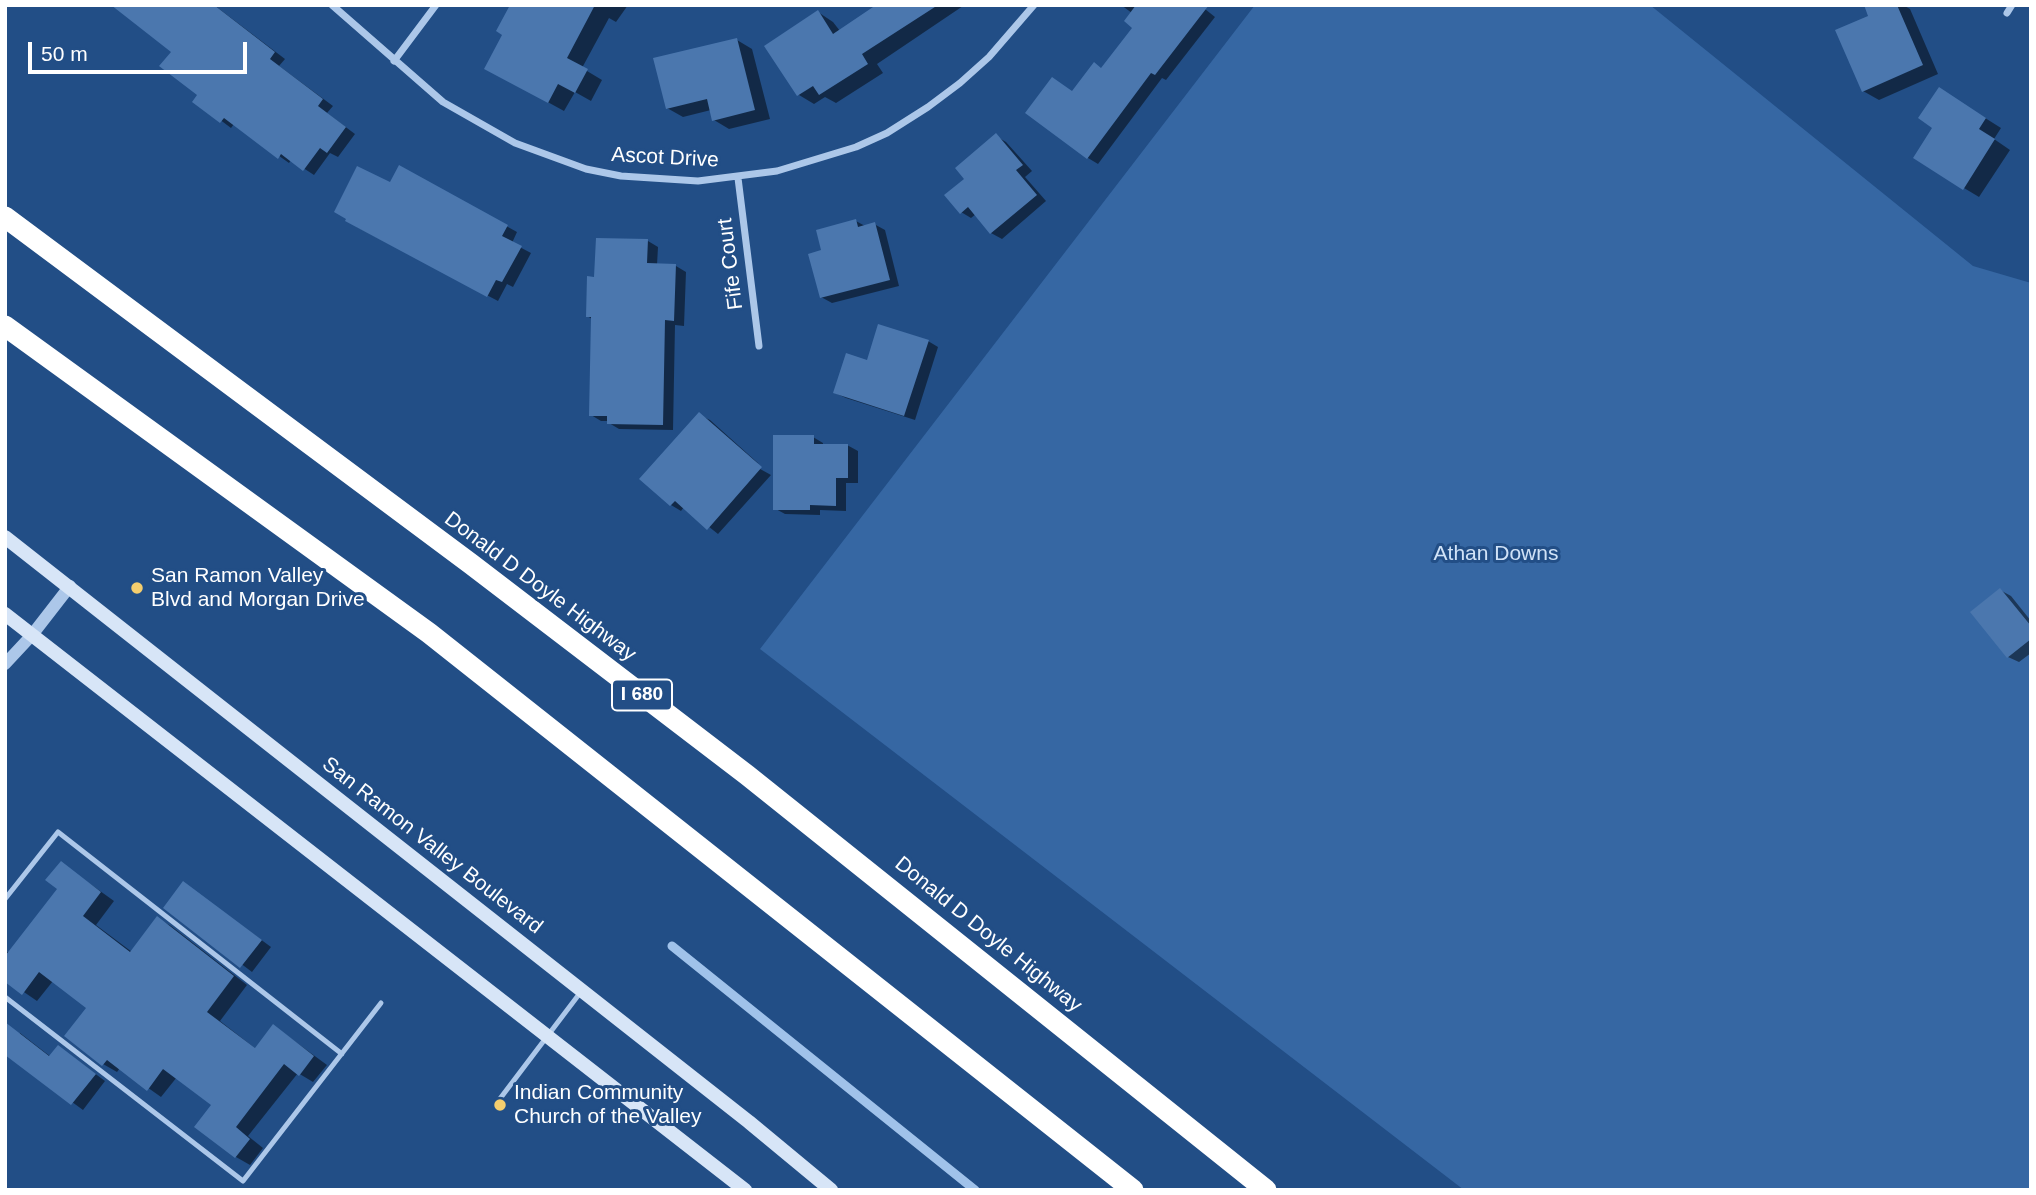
<!DOCTYPE html>
<style>
body{margin:0}
#map{position:relative;width:2036px;height:1195px;overflow:hidden;background:#224e86;font-family:Arial,sans-serif}
canvas{display:block}
.frame{position:absolute;inset:0;border:7px solid #fff;pointer-events:none}
.scale{position:absolute;left:28px;top:42px;width:219px;height:32px;box-sizing:border-box;border:4px solid #fff;border-top:0;padding-left:9px;font-size:21px;line-height:24px;white-space:nowrap;color:#fff;-webkit-text-stroke:5px #224e86;paint-order:stroke}
</style>
<div id="map">
<canvas width="2036" height="1195"></canvas>
<div class="frame"></div>
<div class="scale">50 m</div>
</div>
<script>
const g = document.querySelector('canvas').getContext('2d');
g.lineJoin = 'round';
function paint(path, color) { g.fillStyle = color; g.fill(path, 'evenodd'); }
const shape = rows => new Path2D(rows.map(r => 'M' + r).join(''));
function stroke(path, color, width, dash) { g.strokeStyle = color; g.lineWidth = width; g.lineCap = dash ? 'butt' : 'round'; g.setLineDash(dash || []); g.stroke(path); }
function drawText(font, color, halo, rows, align = 'center') {
  g.font = font + ' Arial,sans-serif'; g.lineWidth = 6; g.setLineDash([]); g.textBaseline = 'middle'; g.strokeStyle = halo; g.fillStyle = color; for (const [text, x, y, turn = 0] of rows) {
    g.save(); g.translate(x, y); g.rotate((+turn || 0) * Math.PI / 180); g.textAlign = isNaN(turn) ? turn : align; if (halo) g.strokeText(text, 0, 0); g.fillText(text, 0, 0); g.restore();
  }
}
const green = shape([
 [1255,5,1650,5,1973,266,2031,283,2031,1190,1464,1190,760,649]
]);
const shadow = shape([
 [114,5,214,5,285,59,279,66,333,106,327,113,355,134,338,157,330,153,314,175,291,160,289,163,234,124,231,128,195,101,200,95,173,51],
 [512,5,628,5,616,22,609,18,582,68,602,80,591,101,575,92,564,111,502,77,505,34],
 [873,5,963,6,877,64,883,73,836,103,825,97,814,104,799,95,818,12,833,22,840,31,875,8],
 [1121,5,1200,5,1215,17,1166,80,1162,78,1098,164,1088,158,1073,93,1102,69,1135,28,1132,13],
 [1882,5,1903,5,1910,9,1938,74,1879,100,1863,91,1871,17],
 [737,40,752,49,770,119,729,129,714,120,711,110,683,117,667,108],
 [1955,99,2001,128,1994,139,2010,150,1979,197,1964,188],
 [996,136,1006,142,1032,171,1025,177,1046,201,1002,239,991,233,976,214,971,218,961,212,966,179],
 [400,167,517,232,512,243,531,253,513,287,507,284,498,301,357,227,390,185],
 [856,221,865,226,874,224,885,230,899,286,832,303,821,297],
 [648,241,658,247,657,265,676,266,686,272,684,326,675,325,673,430,619,429,609,423,609,421,601,421,591,415,592,319,587,316,596,279],
 [928,341,938,347,915,420,846,398,835,393,868,362],
 [699,415,710,420,759,464,755,462,753,465,771,475,718,534,684,507,681,511,671,505],
 [813,437,823,443,823,445,847,445,858,451,858,483,846,483,846,511,820,510,820,515,785,514,774,508],
 [2000,590,2011,596,2031,621,2031,653,2019,662,2008,657],
 [61,863,114,901,96,925,132,952,157,918,171,926,247,985,220,1021,256,1049,274,1026,327,1065,313,1082,298,1073,248,1136,263,1148,250,1165,236,1157,213,1105,177,1077,161,1097,120,1068,117,1072,103,1064,67,1036,88,1008,53,981,37,1001,5,979,5,951,10,953,59,889],
 [184,883,271,947,252,972,166,907],
 [20,1033,51,1057,59,1047,105,1081,83,1110,5,1053]
]);
const stream = shape([
 [672,946,975,1190]
]);
const building = shape([
 [111,5,214,5,275,52,270,59,323,99,318,106,346,127,327,153,320,148,303,171,281,154,278,159,224,118,220,123,192,102,197,95,159,66,171,52],
 [510,5,595,5,567,58,588,69,575,93,558,84,548,103,484,69,502,35,496,31],
 [876,5,938,5,862,54,868,64,819,95,813,86,797,96,764,46,818,10,833,34],
 [1136,5,1209,5,1155,75,1151,73,1087,159,1025,113,1052,77,1072,91,1094,62,1101,68,1132,28,1124,21],
 [1864,5,1897,5,1923,65,1862,92,1835,30,1868,16],
 [737,38,755,110,712,121,707,99,666,109,653,58],
 [1939,87,1986,118,1979,129,1995,139,1963,190,1913,158,1932,128,1918,118],
 [996,133,1023,165,1016,170,1037,195,990,234,968,207,960,214,944,195,964,179,955,168],
 [399,165,508,225,502,236,522,246,502,282,496,280,487,297,345,221,346,219,334,212,357,166,390,182],
 [856,219,858,227,875,222,890,280,820,298,808,254,821,250,816,230],
 [596,238,648,239,647,263,676,264,674,321,665,320,663,425,607,424,607,416,589,416,591,317,586,317,587,276,594,277],
 [878,324,929,340,904,416,833,393,846,353,867,360],
 [699,412,762,467,707,530,675,501,670,506,639,479],
 [773,435,814,435,814,444,848,444,848,478,836,478,836,506,810,505,810,510,773,510],
 [2000,588,2031,626,2031,639,2007,658,1970,612],
 [61,861,101,892,83,916,130,952,157,916,234,976,207,1012,255,1048,273,1024,314,1056,299,1076,284,1064,236,1127,250,1139,235,1158,194,1127,211,1105,163,1069,147,1091,107,1060,102,1066,64,1036,86,1008,39,972,22,995,5,982,5,956,57,889,45,880],
 [183,881,262,940,240,968,163,908],
 [5,1022,49,1056,58,1045,96,1074,71,1105,5,1055]
]);
const service = shape([
 [5,899,58,832,342,1054],
 [5,997,243,1181,381,1003],
 [499,1100,580,993]
]);
const minor = shape([
 [332,5,443,102,515,143,586,169,621,176,698,181,777,171,856,147,887,133,928,107,960,83,989,57,1034,5],
 [2007,13,2012,5],
 [394,61,436,5],
 [738,178,759,346]
]);
const tertiary = shape([
 [5,664,32,635,70,586]
]);
const secondary = shape([
 [5,537,749,1122,831,1190],
 [5,614,745,1190]
]);
const motorway = shape([
 [5,217,471,564,747,775,1266,1190],
 [5,326,429,633,1133,1190]
]);
const markers = [
 [137,588,7,"#f5ce6e"],
 [500,1105,7,"#f5ce6e"]
];
const shields = [
 [642,695,60]
];
const shieldNames = [
 ["I 680",642,695]
];
const streetNames = [
 ["Ascot Drive",665,158,3],
 ["Fife Court",731,264,-97],
 ["Donald D Doyle Highway",540,587,37],
 ["San Ramon Valley Boulevard",432,846,38],
 ["Donald D Doyle Highway",988,935,39]
];
const parkNames = [
 ["Athan Downs",1496,554]
];
const poiNames = [
 ["San Ramon Valley",151,576],
 ["Blvd and Morgan Drive",151,600],
 ["Indian Community",514,1093],
 ["Church of the Valley",514,1117]
];
paint(green, '#3667a3');
paint(shadow, '#0007');
stroke(stream, '#a0c2ea', 9);
paint(building, '#4b77ae');
stroke(service, '#acc7e9', 5);
stroke(minor, '#acc7e9', 7);
stroke(tertiary, '#acc7e9', 12);
stroke(secondary, '#d7e5f7', 14);
stroke(motorway, '#fff', 21);
for (const [x, y, r, color] of markers) { const dot = new Path2D(); dot.arc(x, y, r, 0, 2 * Math.PI); g.fillStyle = color; g.fill(dot); stroke(dot, '#224e86', 2.5); }
for (const [x, y, w] of shields) { const box = new Path2D(); box.roundRect(x - w / 2, y - 15.5, w, 31, 5); g.fillStyle = '#224e86'; g.fill(box); stroke(box, '#fff', 2); }
drawText('bold 19px', '#fff', null, shieldNames);
drawText('21px', '#fff', '#224e86', streetNames);
drawText('21px', '#d0e2f7', '#224e86', parkNames);
drawText('21px', '#fff', '#224e86', poiNames, 'left');
</script>
